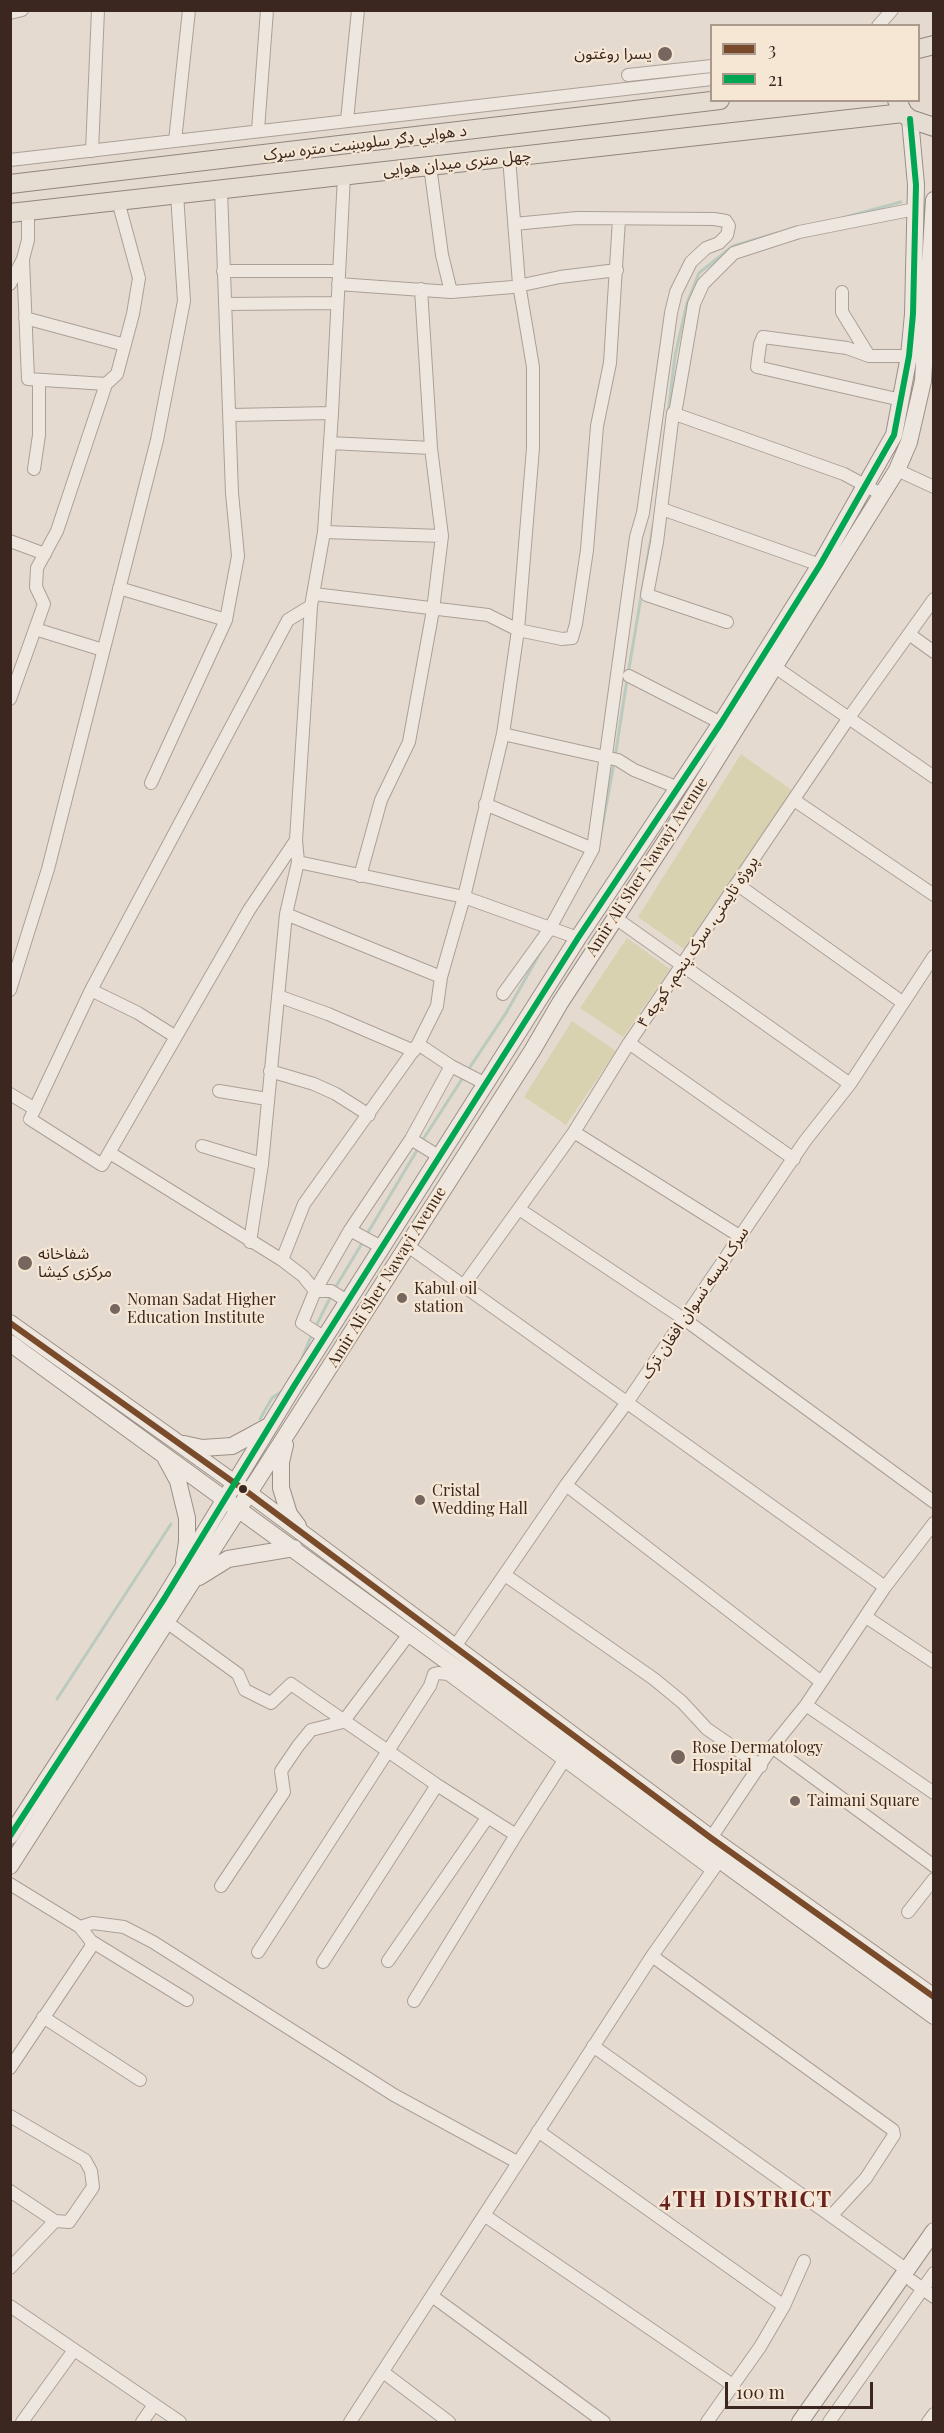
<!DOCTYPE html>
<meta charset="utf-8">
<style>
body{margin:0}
#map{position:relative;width:944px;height:2433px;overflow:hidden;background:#e5dacf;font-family:"Playfair Display",serif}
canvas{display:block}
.frame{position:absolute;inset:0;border:12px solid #3b271f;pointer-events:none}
.legend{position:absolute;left:710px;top:24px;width:210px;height:78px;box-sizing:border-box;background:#f6e7d5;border:2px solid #ab9a8c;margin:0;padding:8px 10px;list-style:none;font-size:18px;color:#3b271f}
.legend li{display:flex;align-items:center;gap:12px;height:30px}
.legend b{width:30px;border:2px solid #ab9a8c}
.scale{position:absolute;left:725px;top:2382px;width:148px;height:27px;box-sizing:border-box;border:3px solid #3b271f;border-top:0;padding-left:8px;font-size:18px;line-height:21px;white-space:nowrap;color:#3b271f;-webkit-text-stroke:4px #f6e7d5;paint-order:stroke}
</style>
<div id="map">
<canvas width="944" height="2433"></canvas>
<div class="frame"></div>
<ul class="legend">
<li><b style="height:8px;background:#7a4b2a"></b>3</li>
<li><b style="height:8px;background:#00a651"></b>21</li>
</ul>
<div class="scale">100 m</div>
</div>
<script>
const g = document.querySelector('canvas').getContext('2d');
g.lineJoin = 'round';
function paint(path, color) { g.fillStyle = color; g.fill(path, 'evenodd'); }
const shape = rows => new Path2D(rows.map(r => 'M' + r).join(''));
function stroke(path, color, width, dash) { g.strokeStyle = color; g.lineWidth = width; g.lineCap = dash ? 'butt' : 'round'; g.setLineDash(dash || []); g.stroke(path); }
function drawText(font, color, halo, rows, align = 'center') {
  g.font = font + ' "Playfair Display","Noto Sans Arabic",serif'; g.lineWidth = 4.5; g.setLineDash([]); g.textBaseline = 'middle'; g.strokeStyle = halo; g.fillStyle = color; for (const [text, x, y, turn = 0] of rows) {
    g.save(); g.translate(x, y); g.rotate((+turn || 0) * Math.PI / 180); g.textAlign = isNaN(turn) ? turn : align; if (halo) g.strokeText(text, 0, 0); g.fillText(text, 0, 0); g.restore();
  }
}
const green = shape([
 [741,754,793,791,684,949,638,917],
 [627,938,670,969,623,1037,580,1008],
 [572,1021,616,1051,566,1125,524,1097]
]);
const stream = shape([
 [842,218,901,202],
 [668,413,675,356,687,303,699,273,733,246,777,233],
 [628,674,653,526],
 [615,757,627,680],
 [600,839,614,763],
 [468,1070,506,1013,544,946],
 [422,1141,464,1076],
 [367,1234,419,1147],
 [335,1288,364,1240],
 [315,1328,332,1294],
 [301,1361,312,1334],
 [260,1419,272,1398,281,1392],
 [57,1699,171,1524]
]);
const minor = shape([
 [10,13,22,10],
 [878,26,892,10],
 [628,75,712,66],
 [347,120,358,10],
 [258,130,267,10],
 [175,141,189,10],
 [92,151,98,10],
 [10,160,712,79],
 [430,166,442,255,451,292],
 [23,259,28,379,106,384],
 [223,271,338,271],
 [10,284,23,259,28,240,28,211],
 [338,284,451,292,513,287,560,277,617,270],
 [842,292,842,312,869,356],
 [225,304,337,303],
 [25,318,125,345],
 [901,400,757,367,760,344,763,337,847,348,869,356,909,356],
 [675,414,844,474,881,494],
 [231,415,332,413],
 [330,443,431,448],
 [34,469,39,435,39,380],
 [897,470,934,487],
 [662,509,820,565],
 [324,532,442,536],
 [10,541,45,554],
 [119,588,226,620],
 [314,594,488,615,518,630,562,639,572,638,576,624,587,550,597,426,610,363,619,219],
 [727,622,647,595,657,542,673,413,675,414,694,304,703,284,734,253,799,232,915,209],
 [35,629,103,650],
 [909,634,934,652],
 [775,667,934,777],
 [629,676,721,723],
 [10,699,44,604,36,587,37,568,57,531,106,384,117,374,133,314,139,278,118,201],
 [503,734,618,760,634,770,676,787],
 [151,783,226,620,238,556,232,493,221,190],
 [794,800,934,895],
 [485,804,593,849],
 [296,840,249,910,102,1165,30,1119,91,990,288,620,311,606],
 [298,862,464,897,578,938],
 [360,876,381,800,409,742,433,610,442,536,431,448,421,289],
 [738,885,902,1002],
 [286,914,441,977],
 [614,917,850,1084],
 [10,990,48,869,157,440,184,301,177,194],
 [91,990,138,1013,176,1037],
 [503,994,549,930,593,849,636,537,643,513,671,313,676,292,691,262,706,248,719,243,727,235,729,226,726,221,714,219,577,218,514,224],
 [278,996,328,1014,414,1051],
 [629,1043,794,1159],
 [418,1044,451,1066,486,1084],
 [270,1071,314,1084,336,1094,369,1115],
 [219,1091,267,1099],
 [10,1094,35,1109],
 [574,1132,741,1237],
 [411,1139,440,1157],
 [202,1146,262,1164],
 [110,1153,282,1260,303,1276,315,1291,331,1291,349,1302],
 [519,1209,684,1319,934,1502],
 [350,1230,383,1248],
 [250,1242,262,1164,286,914,298,862,296,840,311,606,324,532,332,413,344,176],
 [408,1246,885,1587],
 [282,1260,304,1204,418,1044,437,1006,441,977,464,897,503,734,518,630,533,448,533,367,519,284,509,157],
 [464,1285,574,1132,629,1043,848,719,934,599],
 [325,1338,302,1323,315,1291,350,1230,411,1139,451,1066],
 [566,1485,820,1681],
 [505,1575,654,1679,682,1702,707,1729,761,1766],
 [866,1617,934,1662],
 [168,1623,238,1674,245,1690,271,1703,291,1684,437,1785,516,1835,563,1762],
 [454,1648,566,1485,628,1401,805,1141,850,1084,934,956],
 [806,1705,934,1793],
 [772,1747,934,1866],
 [711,1838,772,1747,806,1705,885,1587,934,1523],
 [10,1884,80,1927,93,1923,124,1927,153,1942,394,2095,517,2162],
 [221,1886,284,1792,281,1771,298,1746,311,1730,343,1722,409,1634],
 [908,1912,934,1879],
 [91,1941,187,2000],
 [258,1952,430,1686,434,1674,438,1673,448,1674,712,1870],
 [652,1956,893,2130,894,2135,866,2178,832,2215],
 [388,1961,487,1818],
 [323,1962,437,1785],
 [414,2001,516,1835],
 [43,2017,140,2080],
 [593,2046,907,2270],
 [10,2068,91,1947,91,1941,80,1927],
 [10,2116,85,2160,91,2171,93,2187,69,2222,55,2221,10,2191],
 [538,2131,784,2306],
 [484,2215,734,2386],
 [10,2268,55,2221],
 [912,2281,934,2297],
 [432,2296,604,2422],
 [10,2306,180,2422],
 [383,2372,449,2422],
 [22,2422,74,2350],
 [142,2422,154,2405],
 [350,2422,652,1956,717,1864],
 [707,2422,760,2347,784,2306,804,2261],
 [829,2422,934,2273],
 [928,2422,934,2414]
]);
const secondary = shape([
 [10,1323,250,1494,711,1838,934,1997],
 [10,1343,934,2016],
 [184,1444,202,1448,232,1446,267,1427],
 [285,1445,281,1462,281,1488,289,1514,298,1526],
 [166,1459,178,1481,187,1518,187,1542,184,1561],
 [199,1577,228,1559,294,1548],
 [10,1836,164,1599,294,1386,578,938,721,723,820,565,894,435,909,356,913,314,916,185,910,119],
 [10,1866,532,1051,560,1003,672,831,897,470,909,442,923,381,934,200],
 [800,2422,934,2231]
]);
const primary = shape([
 [918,49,934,45],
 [897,100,903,113,910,119,934,127],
 [10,184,720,100],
 [10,213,903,113]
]);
const bus1 = shape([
 [10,1323,250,1494,711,1838,934,1997]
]);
const bus2 = shape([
 [10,1836,164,1599,294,1386,578,938,721,723,820,565,894,435,909,356,913,314,916,185,910,119]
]);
const markers = [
 [665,54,8,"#76665d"],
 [25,1263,8,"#76665d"],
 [402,1298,6,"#76665d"],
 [115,1309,6,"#76665d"],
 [243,1489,5,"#3b271f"],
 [420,1500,6,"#76665d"],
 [678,1757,8,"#76665d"],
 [795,1801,6,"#76665d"]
];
const poiNames = [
 ["یسرا روغتون",652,54,"right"],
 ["شفاخانه",38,1254],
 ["مرکزی کیشا",38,1272],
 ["Kabul oil",414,1289],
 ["station",414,1307],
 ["Noman Sadat Higher",127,1300],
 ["Education Institute",127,1318],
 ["Cristal",432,1491],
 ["Wedding Hall",432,1509],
 ["Rose Dermatology",692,1748],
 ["Hospital",692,1766],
 ["Taimani Square",807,1801]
];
const streetNames = [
 ["د هوايي ډګر سلویښت متره سړک",365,143,-7],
 ["چهل متری میدان هوایی",457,163,-6],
 ["Amir Ali Sher Nawayi Avenue",647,867,-57],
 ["پروژه تایمنی، سرک پنجم، کوچه ۴",698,942,-56],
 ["Amir Ali Sher Nawayi Avenue",387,1277,-58],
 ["سرک لیسه نسوان افغان‌ ترک",695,1303,-56]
];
const districtNames = [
 ["4TH DISTRICT",746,2200]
];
paint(green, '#d8d2b1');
stroke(stream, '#bacabe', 3);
stroke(minor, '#aba098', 14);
stroke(secondary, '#9b9088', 18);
stroke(primary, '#90867f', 20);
stroke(minor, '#eee7e0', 12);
stroke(secondary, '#eee7e0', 16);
stroke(primary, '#e5dcd2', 18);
stroke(bus1, '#7a4b2a', 6);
stroke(bus2, '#00a651', 6);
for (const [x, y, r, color] of markers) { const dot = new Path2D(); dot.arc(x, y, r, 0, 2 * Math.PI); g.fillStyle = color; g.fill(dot); stroke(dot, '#f6e7d5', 2); }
drawText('16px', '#3b271f', '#f6e7d5', poiNames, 'left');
drawText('16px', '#3b271f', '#f6e7d5', streetNames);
g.letterSpacing = '1.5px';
drawText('bold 22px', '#68201d', '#f6e7d5', districtNames);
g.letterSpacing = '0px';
</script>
